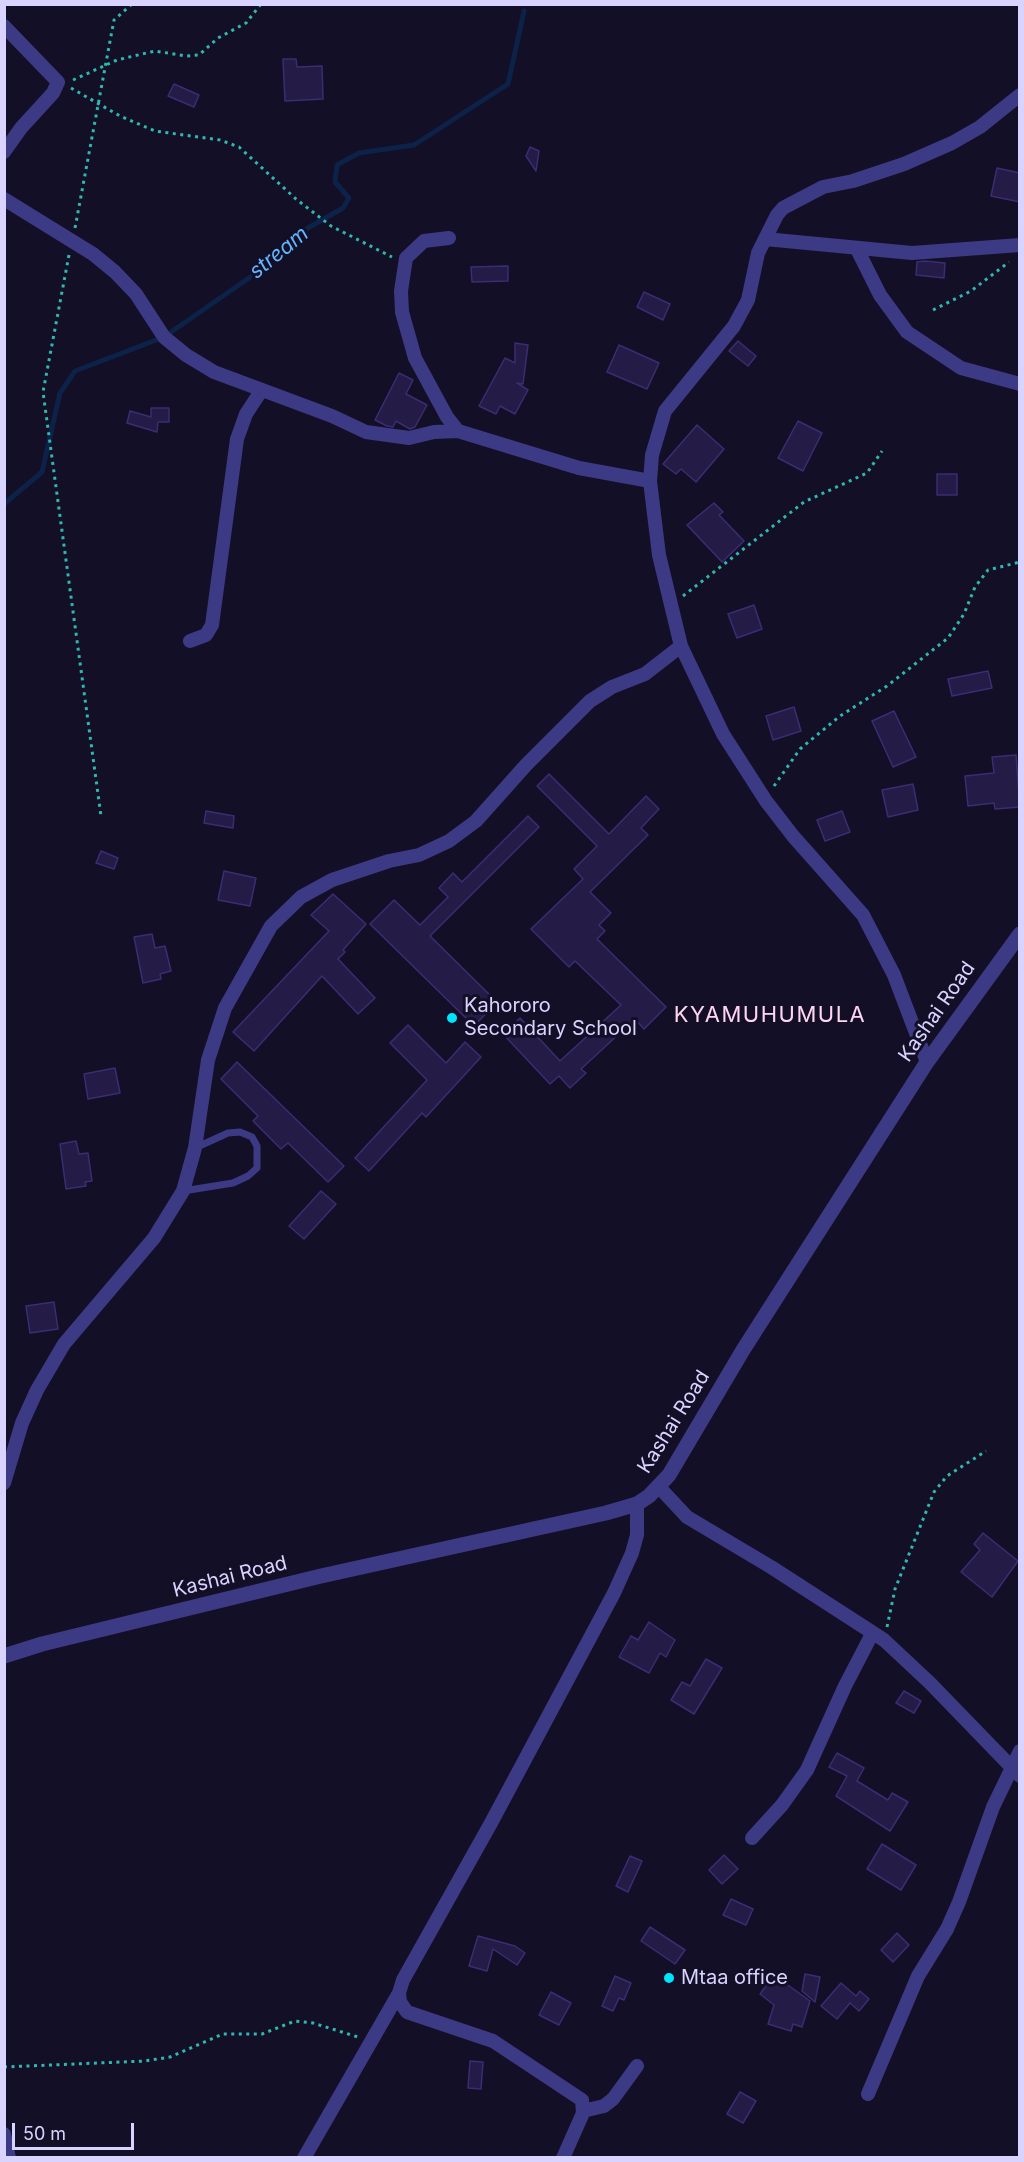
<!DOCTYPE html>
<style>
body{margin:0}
#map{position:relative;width:1024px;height:2162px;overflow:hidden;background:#130f26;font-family:Inter,sans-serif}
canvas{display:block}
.frame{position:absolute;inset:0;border:6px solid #d9d4ff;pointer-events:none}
.scale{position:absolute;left:12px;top:2123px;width:122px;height:27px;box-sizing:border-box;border:3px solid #d9d4ff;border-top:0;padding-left:8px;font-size:18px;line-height:21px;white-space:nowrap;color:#d9d4ff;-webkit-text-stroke:4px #130f26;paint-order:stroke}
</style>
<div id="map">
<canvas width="1024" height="2162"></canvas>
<div class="frame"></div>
<div class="scale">50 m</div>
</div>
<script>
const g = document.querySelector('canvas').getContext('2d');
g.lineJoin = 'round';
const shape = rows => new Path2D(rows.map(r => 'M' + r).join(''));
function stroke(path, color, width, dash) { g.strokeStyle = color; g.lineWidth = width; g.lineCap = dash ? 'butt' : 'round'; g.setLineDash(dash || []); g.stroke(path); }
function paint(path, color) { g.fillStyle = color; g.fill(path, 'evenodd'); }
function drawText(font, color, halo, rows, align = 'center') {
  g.font = font + ' Inter,sans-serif'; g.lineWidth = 6; g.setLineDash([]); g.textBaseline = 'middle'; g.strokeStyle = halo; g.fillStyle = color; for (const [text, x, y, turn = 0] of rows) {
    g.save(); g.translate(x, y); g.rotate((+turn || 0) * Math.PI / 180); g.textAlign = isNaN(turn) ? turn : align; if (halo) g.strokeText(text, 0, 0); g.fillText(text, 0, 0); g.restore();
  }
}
const stream = shape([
 [4,504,42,472,60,393,75,371,164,337,259,271,308,228,343,208,349,198,335,182,337,165,359,153,414,145,508,84,524,11]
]);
const building = shape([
 [283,59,296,59,297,67,322,66,323,99,285,101,283,59],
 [174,84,199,95,194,107,168,96,174,84],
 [530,147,539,151,536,171,526,156,530,147],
 [997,168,1020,173,1020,202,991,196,997,168],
 [925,261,945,263,944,278,916,275,917,262,925,261],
 [508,266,508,281,472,282,471,267,508,266],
 [644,292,670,304,663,320,637,307,644,292],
 [738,341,756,356,748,366,729,351,738,341],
 [515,343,528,345,523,384,517,383,528,390,515,414,500,406,496,414,479,406,505,358,515,363,515,343],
 [619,345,659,363,647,389,607,372,619,345],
 [399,373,413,380,406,394,427,405,415,427,410,429,396,421,393,427,387,426,375,420,399,373],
 [151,408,169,408,169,422,158,422,157,432,127,423,130,411,151,417,151,408],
 [798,421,822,433,803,471,778,458,798,421],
 [697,425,724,449,696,482,681,469,676,474,663,464,697,425],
 [937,474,957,474,957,495,937,495,937,474],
 [714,503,723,512,719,515,744,541,722,562,687,525,714,503],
 [754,605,762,629,737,638,728,614,754,605],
 [988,671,992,688,952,696,948,679,988,671],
 [794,707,801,731,773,740,766,716,794,707],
 [894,711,916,757,893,767,872,721,894,711],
 [1016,755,1020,807,995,809,994,803,968,806,965,776,994,773,992,757,1016,755],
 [549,774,609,834,646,796,659,809,641,828,648,835,590,892,611,913,599,925,605,931,597,939,666,1007,644,1029,635,1019,581,1069,586,1073,570,1088,559,1076,550,1084,503,1034,520,1018,560,1061,621,1005,575,961,569,967,531,929,583,879,574,869,597,846,537,786,549,774],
 [913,784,918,810,888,817,882,790,913,784],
 [206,811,234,816,233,828,204,823,206,811],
 [842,811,850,832,825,841,817,820,842,811],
 [528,816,539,827,430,936,497,1002,474,1026,370,924,394,900,420,925,448,897,439,888,453,873,462,882,528,816],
 [101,851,118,858,114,869,96,863,101,851],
 [224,871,256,878,250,906,218,900,224,871],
 [333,894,366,924,343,950,345,952,338,959,375,998,358,1014,322,976,254,1051,233,1032,329,931,311,915,333,894],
 [152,934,155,948,165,946,171,971,160,974,161,979,143,983,134,937,152,934],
 [408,1025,446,1063,465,1042,481,1057,426,1117,422,1113,369,1171,355,1158,427,1080,390,1043,408,1025],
 [237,1062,344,1166,328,1182,288,1143,281,1149,253,1121,258,1116,221,1079,237,1062],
 [115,1068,120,1093,88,1099,84,1074,115,1068],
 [76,1141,79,1154,88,1153,92,1181,85,1182,86,1186,66,1189,60,1144,76,1141],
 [321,1191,336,1204,304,1239,289,1226,321,1191],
 [54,1302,58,1329,30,1333,26,1306,54,1302],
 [983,1533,1018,1561,992,1597,961,1572,980,1550,974,1544,983,1533],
 [649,1622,675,1640,666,1657,660,1653,649,1673,619,1657,631,1636,638,1640,649,1622],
 [706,1659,722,1668,694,1714,671,1700,682,1682,690,1686,706,1659],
 [904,1691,921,1701,914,1713,896,1703,904,1691],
 [837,1753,864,1768,857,1781,888,1800,892,1793,908,1802,890,1831,836,1796,847,1776,829,1767,837,1753],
 [882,1844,916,1865,901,1890,867,1869,882,1844],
 [724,1855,738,1869,722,1884,709,1870,724,1855],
 [630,1856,642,1861,628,1892,616,1886,630,1856],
 [731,1899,753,1909,746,1925,723,1915,731,1899],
 [650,1927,685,1950,675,1964,641,1941,650,1927],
 [897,1933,909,1945,893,1962,881,1950,897,1933],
 [478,1936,515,1946,525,1953,517,1965,493,1949,487,1971,469,1966,478,1936],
 [805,1974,820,1977,815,2002,802,1991,805,1974],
 [774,1975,810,2001,802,2027,793,2024,791,2031,768,2024,774,2005,760,1994,774,1975],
 [615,1976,631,1983,624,2000,619,1998,613,2011,602,2006,615,1976],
 [841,1983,856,1996,860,1991,869,1999,859,2011,850,2003,837,2019,821,2006,841,1983],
 [551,1992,571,2003,559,2025,539,2015,551,1992],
 [470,2061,483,2062,481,2089,468,2088,470,2061],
 [740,2092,756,2101,743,2123,727,2114,740,2092]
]);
const path = shape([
 [73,80,117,60,155,51,186,56,199,55,218,38,246,23,261,4],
 [71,88,120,116,155,131,220,140,239,147,296,199,331,226,392,257],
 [75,228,114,20,132,4],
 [69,255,43,392,101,816],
 [933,310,971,291,1009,262],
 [683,596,804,502,867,473,882,451],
 [774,786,800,749,840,716,887,686,948,638,964,614,975,587,988,570,1020,562],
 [887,1627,895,1589,934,1492,947,1476,986,1451],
 [4,2067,145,2061,170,2057,223,2034,262,2034,295,2021,313,2023,358,2037]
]);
const service = shape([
 [183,1191,233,1183,248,1176,257,1168,257,1146,252,1137,240,1132,228,1133,195,1148]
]);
const minor = shape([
 [4,26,58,82,53,93,21,128,4,152],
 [4,199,93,254,115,272,136,294,164,337,186,355,214,372,332,416,366,432,409,438,434,432,458,431,579,468,650,481],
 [449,238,424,241,406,258,401,291,402,312,415,358,447,417,458,431],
 [765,239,912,253,1020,245],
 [857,249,880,295,907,332,961,368,1020,384],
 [190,641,206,635,212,625,237,439,246,414,261,391],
 [927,1062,894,975,863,915,793,836,766,801,723,734,681,646,659,555,650,481,652,455,665,411,734,326,748,300,758,253,777,215,783,208,823,187,853,181,904,164,952,143,980,127,1020,95],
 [4,1483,22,1423,37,1390,64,1344,154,1238,183,1191,195,1148,208,1060,225,1008,271,926,301,897,332,880,389,861,419,855,449,841,476,821,526,765,590,701,612,687,645,674,681,646],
 [659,1487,687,1517,771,1567,884,1640,930,1683,1020,1776],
 [752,1838,782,1805,807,1770,845,1686,872,1634],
 [868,2094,918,1976,947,1929,959,1902,993,1807,1020,1751],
 [583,2111,604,2106,613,2099,637,2066],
 [4,2134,9,2158],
 [304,2158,399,1993],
 [563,2158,583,2113,582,2100,493,2041,407,2012,400,2002,399,1993,403,1980,491,1823,614,1593,632,1553,637,1535,637,1504]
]);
const tertiary = shape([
 [4,1656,42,1644,321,1576,606,1513,637,1504,649,1496,669,1475,743,1350,927,1062,1020,934]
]);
const markers = [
 [452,1018,6,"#00e5ff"],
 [669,1978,6,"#00e5ff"]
];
const poiNames = [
 ["Kahororo",464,1006],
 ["Secondary School",464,1029],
 ["Mtaa office",681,1978]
];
const streetNames = [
 ["Kashai Road",937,1012,-55],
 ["Kashai Road",674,1422,-58],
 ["Kashai Road",230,1577,-14]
];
const waterNames = [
 ["stream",279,253,-39]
];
const quarterNames = [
 ["KYAMUHUMULA",770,1015]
];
stroke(stream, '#0c2248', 5);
paint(building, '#241b47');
stroke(building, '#3b2d73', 1.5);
stroke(path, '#2fb8b0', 3, [3, 4.5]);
stroke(service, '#3d3a85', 7);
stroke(minor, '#3d3a85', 14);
stroke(tertiary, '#3d3a85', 15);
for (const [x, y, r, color] of markers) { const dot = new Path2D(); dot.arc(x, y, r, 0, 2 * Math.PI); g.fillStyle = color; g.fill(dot); stroke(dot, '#130f26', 2); }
drawText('20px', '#d9d4ff', '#130f26', poiNames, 'left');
drawText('20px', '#d9d4ff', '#130f26', streetNames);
drawText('italic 21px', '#62b6ff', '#130f26', waterNames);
g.letterSpacing = '1.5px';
drawText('22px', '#ffd6f0', '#130f26', quarterNames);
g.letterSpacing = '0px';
</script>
